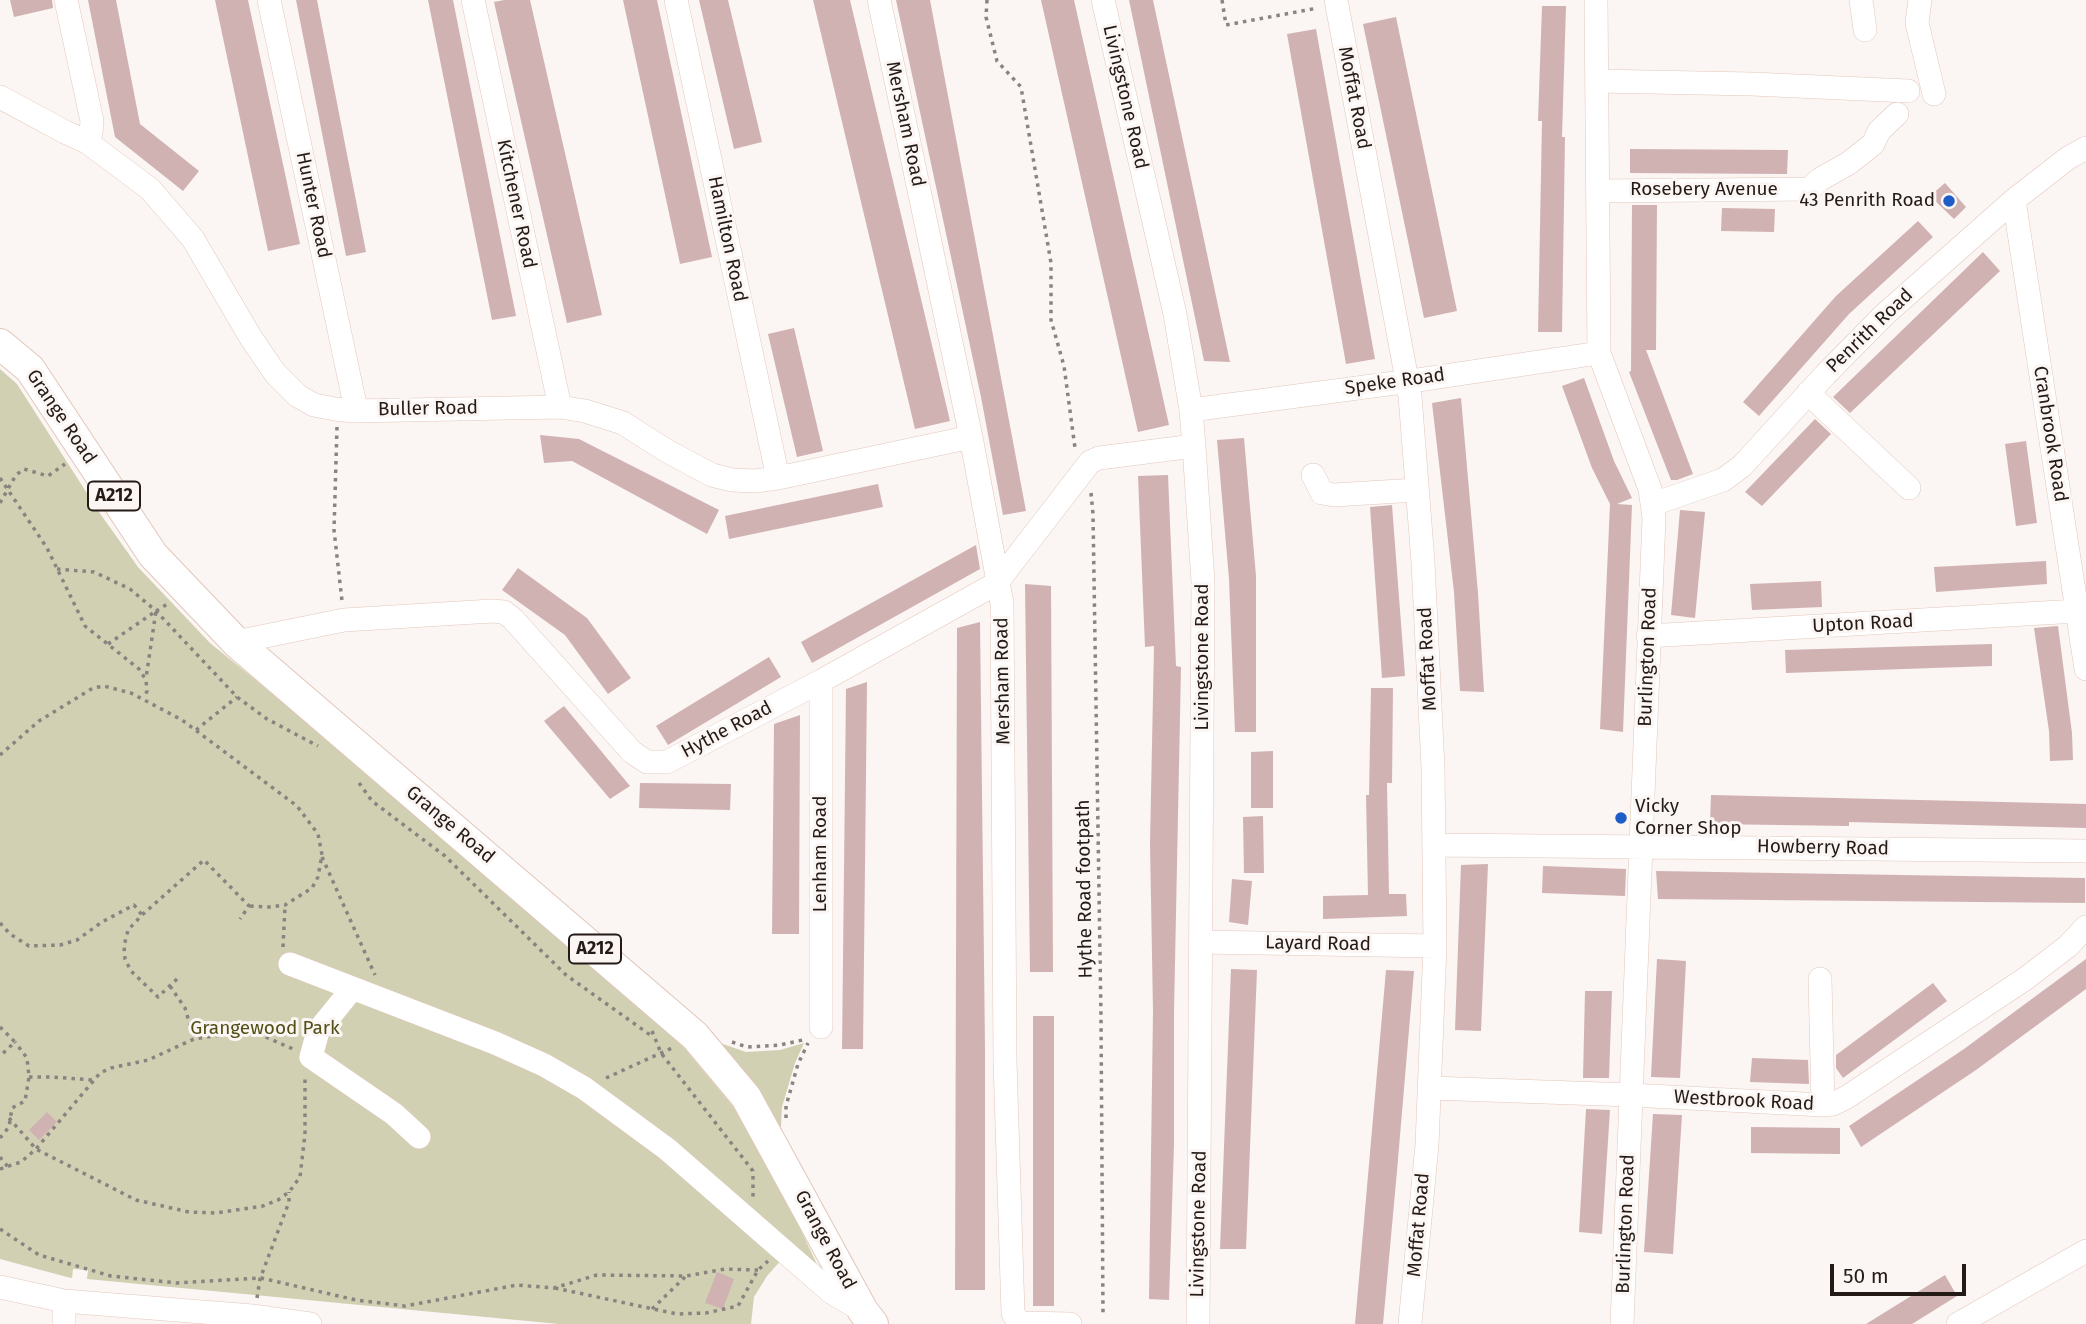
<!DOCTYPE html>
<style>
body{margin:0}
#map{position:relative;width:2086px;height:1324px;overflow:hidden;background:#fbf5f3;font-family:"Fira Sans",sans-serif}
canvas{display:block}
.scale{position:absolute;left:1830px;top:1264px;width:136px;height:32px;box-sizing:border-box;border:4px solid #241b16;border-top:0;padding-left:9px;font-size:21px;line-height:24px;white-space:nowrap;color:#241b16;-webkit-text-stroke:5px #fbf5f3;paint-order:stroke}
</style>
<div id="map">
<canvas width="2086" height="1324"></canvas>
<div class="scale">50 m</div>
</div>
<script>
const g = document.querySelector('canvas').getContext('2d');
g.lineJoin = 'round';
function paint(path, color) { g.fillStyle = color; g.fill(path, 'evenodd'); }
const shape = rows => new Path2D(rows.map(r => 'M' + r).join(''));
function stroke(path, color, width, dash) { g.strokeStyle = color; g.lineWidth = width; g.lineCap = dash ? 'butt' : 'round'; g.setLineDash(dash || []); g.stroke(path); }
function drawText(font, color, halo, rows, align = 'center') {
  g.font = font + ' "Fira Sans",sans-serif'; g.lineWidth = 6; g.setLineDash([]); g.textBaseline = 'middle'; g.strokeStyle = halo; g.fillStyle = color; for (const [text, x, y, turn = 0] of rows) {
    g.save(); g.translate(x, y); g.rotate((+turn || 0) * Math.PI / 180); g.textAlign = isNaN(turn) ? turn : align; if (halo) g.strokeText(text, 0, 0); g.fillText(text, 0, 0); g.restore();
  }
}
const green = shape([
 [0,369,17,384,99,512,138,567,210,643,634,986,663,1018,681,1044,756,1134,821,1273,783,1258,767,1276,754,1297,751,1324,559,1324,87,1279,88,1270,73,1269,72,1278,67,1277,0,1259],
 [720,1043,746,1052,780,1050,804,1043,795,1063,782,1107,780,1143]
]);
const building = shape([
 [10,0,52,0,53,8,14,17],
 [88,0,116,0,140,124,199,171,183,191,115,137],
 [215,0,248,0,300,244,268,251],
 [296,0,317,0,366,252,346,256],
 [428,0,453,0,516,316,492,320],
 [504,0,530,0,602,315,567,323,494,2],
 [623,0,657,0,712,257,680,264],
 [699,0,728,0,762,142,734,149],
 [813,0,850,0,950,421,915,429],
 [896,0,930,0,1026,511,1003,515,981,397],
 [1041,0,1074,0,1169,425,1138,432],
 [1129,0,1153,0,1230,362,1204,361],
 [1542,6,1566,6,1562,137,1565,137,1562,332,1538,332,1542,121,1538,121],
 [1396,17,1457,311,1424,318,1363,24],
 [1316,29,1375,359,1346,364,1287,34],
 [1630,149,1788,150,1787,174,1630,173],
 [1945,183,1966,207,1954,219,1930,196],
 [1632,205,1657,205,1656,350,1646,350,1693,474,1677,480,1671,480,1629,372,1631,371],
 [1722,208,1775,209,1774,232,1721,231],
 [1918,221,1933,237,1849,314,1759,416,1743,402,1836,296],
 [1983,252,2000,271,1850,413,1833,397],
 [794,328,823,451,797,457,768,334],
 [1584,378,1614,461,1632,498,1617,504,1632,505,1623,732,1600,729,1610,504,1592,468,1562,386],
 [1461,398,1478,593,1484,692,1460,691,1454,592,1432,403],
 [1815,419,1831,434,1762,506,1745,492],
 [540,435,579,439,719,510,707,534,572,461,544,463],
 [1244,438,1256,576,1256,732,1235,732,1229,579,1217,440],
 [2026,441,2037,523,2016,526,2005,444],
 [1168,475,1176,666,1181,667,1174,1012,1174,1144,1169,1300,1149,1299,1153,1011,1150,843,1154,646,1145,647,1138,476],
 [878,484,883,507,729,539,725,516],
 [1392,505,1405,676,1382,678,1370,507],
 [1680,510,1705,512,1695,618,1671,615],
 [976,545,980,569,812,663,801,642],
 [2046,561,2047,584,1936,592,1934,567],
 [518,568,587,618,631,678,608,694,565,635,502,590],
 [1821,581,1822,607,1752,610,1750,584],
 [1025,584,1051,586,1053,972,1030,972],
 [980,622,985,1047,985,1290,955,1290,957,628],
 [2058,626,2072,733,2073,760,2050,761,2049,731,2034,628],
 [1992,644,1992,666,1786,673,1785,650],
 [769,657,781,677,668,745,656,726],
 [867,682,863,1049,842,1049,846,689],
 [1371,688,1393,688,1392,783,1387,783,1389,894,1406,894,1407,916,1323,919,1323,896,1368,895,1366,795,1369,795],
 [564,706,630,786,610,799,544,721],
 [800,715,799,934,772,934,774,724],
 [1273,751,1273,808,1251,808,1251,752],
 [640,783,731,784,730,810,639,808],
 [1711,795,2086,804,2086,828,1849,822,1849,826,1710,824],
 [1263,816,1264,873,1244,873,1243,817],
 [1488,864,1481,1031,1455,1030,1461,865],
 [1543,866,1626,869,1625,896,1542,893],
 [1656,871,2085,878,2085,903,1658,899],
 [1232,879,1252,881,1248,925,1229,922],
 [1657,959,1686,961,1680,1078,1651,1077],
 [2086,959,2086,989,1976,1070,1861,1147,1849,1126,1964,1049],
 [1231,969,1257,970,1246,1249,1220,1249],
 [1386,970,1414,971,1397,1171,1383,1324,1355,1324],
 [1933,983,1947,1001,1843,1078,1836,1068,1836,1055],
 [1585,991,1612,991,1609,1078,1583,1078],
 [1033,1016,1054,1016,1054,1306,1033,1306],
 [1752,1058,1808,1060,1809,1084,1750,1082],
 [1586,1109,1610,1110,1602,1234,1579,1232],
 [47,1112,57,1122,39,1140,29,1130],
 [1653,1114,1682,1115,1673,1254,1644,1252],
 [1751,1127,1840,1128,1840,1154,1751,1153],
 [717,1272,734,1279,723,1309,705,1303],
 [1945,1275,1957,1296,1912,1324,1866,1324]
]);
const path = shape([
 [987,0,986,17,997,61,1021,87,1051,263,1051,320,1064,366,1075,448],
 [1222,0,1226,25,1318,8],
 [337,427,334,530,342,601],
 [0,478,47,548,85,626,139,669,146,680,147,691,144,698],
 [1091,493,1093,514,1101,1017,1103,1314],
 [0,503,16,475,24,469,48,476,65,464],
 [57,569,94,572,130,589,156,611,237,697,267,719,318,746],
 [156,611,169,603],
 [108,644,156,611,146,678],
 [196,730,237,697],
 [0,755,39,721,93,688,104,686,131,693,182,720,297,806,318,834,322,855,318,877,312,888,285,905,269,907,249,906],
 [359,783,372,801,445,856,566,975,653,1037],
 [322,857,375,975],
 [0,923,10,934,29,946,60,945,77,940,102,922,134,905,142,915],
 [283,947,285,906],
 [177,979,158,997,131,971,125,959,124,946,128,930,142,915,204,860,249,906,240,919],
 [170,986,185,1008,194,1039],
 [0,1027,15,1042,0,1056],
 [652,1031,661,1053,753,1171,753,1197],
 [732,1042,747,1047,780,1045,807,1039],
 [29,1077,52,1077,93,1080],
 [606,1078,672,1048],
 [9,1118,36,1149,136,1200,189,1212,216,1213,263,1206,278,1200,289,1192,300,1177,305,1134,305,1078],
 [786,1118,786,1106,798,1064,808,1043],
 [0,1138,9,1127,12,1108,25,1101,29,1077,27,1058,15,1042],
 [0,1157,8,1167],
 [0,1169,21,1162,36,1149,100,1073,111,1068,148,1060,194,1039,221,1035,259,1034,293,1049],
 [0,1229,39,1255,111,1276,177,1283,261,1278,356,1300,405,1306,517,1285,554,1288,597,1275,686,1276,725,1269,758,1270],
 [555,1288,677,1314,706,1313,738,1306,758,1270,768,1261],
 [257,1298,260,1279,289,1202,289,1192],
 [652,1309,686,1276]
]);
const minor = shape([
 [66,0,92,121,91,133,87,142],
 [269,0,354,400,354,411],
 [473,0,560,407],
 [676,0,778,478],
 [879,0,971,437,1002,603,1005,1061,1013,1313,1017,1320,1023,1323,1070,1324],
 [1103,0,1175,314,1191,410,1194,446,1203,582,1198,1324],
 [1336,0,1410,396,1423,562,1433,768,1435,946,1427,1145,1410,1324],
 [1596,0,1599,353,1650,489,1654,518,1622,1324],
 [1861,0,1865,30],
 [1920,0,1917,23,1934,94],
 [1597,81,1752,84,1908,91],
 [0,97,65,132,87,142,150,189,193,239,251,338,275,373,298,396,314,405,335,409,354,411,560,407,585,411,623,423,667,451,712,475,732,480,755,481,778,478,971,437],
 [1599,191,1810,189,1819,180,1849,163,1873,144,1879,131,1897,114],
 [2014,200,2086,669],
 [1808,393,1909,488],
 [1191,410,1418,380,1599,353],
 [1313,475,1322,493,1334,495,1416,490],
 [1653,504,1723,480,1742,466,1825,375,1884,315,2014,200,2068,158,2086,148],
 [1648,636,2077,611],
 [236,642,344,620,492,611,504,612,513,619,632,752,647,762,667,762,821,681,990,587,999,580,1090,462,1099,458,1194,446],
 [821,681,821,1027],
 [1434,845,2086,851],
 [1201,942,1435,946],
 [290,964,495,1043,544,1065,584,1088,667,1149,831,1292,863,1311],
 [1820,979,1823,1105],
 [352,989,318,1031,311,1057,394,1114,419,1137],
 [1430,1088,1631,1095,1823,1105,1833,1104,1847,1097,2025,979,2068,946,2086,927],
 [0,1287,64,1301,252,1316,310,1324],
 [64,1301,64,1324],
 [1958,1324,2086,1251]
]);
const major = shape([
 [0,344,30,369,153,555,236,642,695,1036,746,1097,863,1311,873,1324]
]);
const markers = [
 [1949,201,7,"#1e5cc8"],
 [1621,818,7,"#1e5cc8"]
];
const shields = [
 [114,496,52],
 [595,949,52]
];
const shieldNames = [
 ["A212",114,496],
 ["A212",595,949]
];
const streetNames = [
 ["Livingstone Road",1125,97,77],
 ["Moffat Road",1354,98,79],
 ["Mersham Road",905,124,78],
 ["Rosebery Avenue",1704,190],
 ["Kitchener Road",516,204,78],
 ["Hunter Road",313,205,78],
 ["Hamilton Road",727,239,78],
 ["Penrith Road",1870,331,-44],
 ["Speke Road",1395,382,-8],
 ["Buller Road",428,409,-1],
 ["Grange Road",61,417,56],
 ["Cranbrook Road",2050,434,81],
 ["Upton Road",1863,624,-3],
 ["Livingstone Road",1203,657,-90],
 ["Burlington Road",1648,657,-88],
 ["Moffat Road",1428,659,-93],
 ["Mersham Road",1003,681,-91],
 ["Hythe Road",727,730,-28],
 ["Grange Road",450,825,40],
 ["Howberry Road",1823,848,1],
 ["Lenham Road",821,854,-90],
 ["Hythe Road footpath",1085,889,-91],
 ["Layard Road",1318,944,1],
 ["Westbrook Road",1744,1101,3],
 ["Livingstone Road",1199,1224,-89],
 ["Burlington Road",1626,1224,-88],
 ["Moffat Road",1419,1225,-85],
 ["Grange Road",825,1240,62]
];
const poiNames = [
 ["43 Penrith Road",1935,201],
 ["Vicky",1635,807,"left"],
 ["Corner Shop",1635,829,"left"]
];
const parkNames = [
 ["Grangewood Park",265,1029]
];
paint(green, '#d1d0b3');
paint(building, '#d1b2b2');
stroke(minor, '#e2c7ba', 24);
stroke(major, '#e2c7ba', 32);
stroke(path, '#8b837f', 3.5, [3.5, 5]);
stroke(minor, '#fff', 23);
stroke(major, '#fff', 30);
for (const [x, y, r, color] of markers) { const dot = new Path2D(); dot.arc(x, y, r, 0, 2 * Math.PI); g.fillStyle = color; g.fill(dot); stroke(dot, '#fbf5f3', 2.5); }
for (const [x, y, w] of shields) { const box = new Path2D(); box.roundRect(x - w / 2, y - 14.5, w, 29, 5); g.fillStyle = '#fbf5f3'; g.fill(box); stroke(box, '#241b16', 2); }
drawText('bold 18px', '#241b16', null, shieldNames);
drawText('19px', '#241b16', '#fbf5f3', streetNames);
drawText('19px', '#241b16', '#fbf5f3', poiNames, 'right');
drawText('19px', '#514e16', '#fbf5f3', parkNames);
</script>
